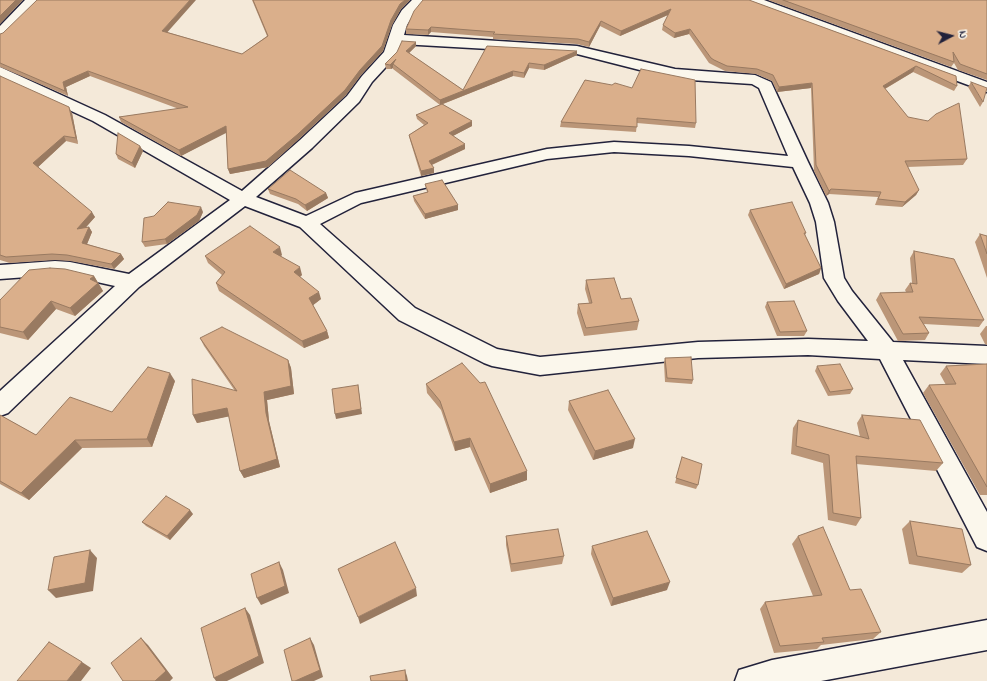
<!DOCTYPE html>
<style>
body{margin:0}
#map{position:relative;width:987px;height:681px;overflow:hidden;background:#f4e9d9;font-family:"Indie Flower",sans-serif}
canvas{display:block}
.north{position:absolute;left:931px;top:16px;width:40px;height:40px;-webkit-text-stroke:3px #fbf7ec;paint-order:stroke;rotate:83deg;font-size:11px;font-weight:700;line-height:16px;text-align:center;color:#22223b}
.north::after{content:'';display:block;margin:auto;width:14px;height:18px;background:#22223b;clip-path:polygon(50% 0,100% 100%,50% 72%,0 100%)}
</style>
<div id="map">
<canvas width="987" height="681"></canvas>
<div class="north">N</div>
</div>
<script>
const g = document.querySelector('canvas').getContext('2d');
g.lineJoin = 'round';
const shape = rows => new Path2D(rows.map(r => 'M' + r).join(''));
function stroke(path, color, width, dash) { g.strokeStyle = color; g.lineWidth = width; g.lineCap = dash ? 'butt' : 'round'; g.setLineDash(dash || []); g.stroke(path); }
function paint(path, color) { g.fillStyle = color; g.fill(path, 'evenodd'); }
const street = shape([
 [25,0,42,0,5,37,0,38,0,26,25,0],
 [412,0,426,0,413,15,407,25,404,35,577,46,675,69,755,75,771,82,808,162,828,203,834,222,844,278,852,291,893,342,987,346,987,364,903,360,987,512,987,551,977,547,880,359,808,355,698,358,540,375,492,366,484,363,399,320,300,227,245,206,139,287,8,413,0,416,0,391,115,286,70,276,55,275,0,279,0,265,55,261,70,262,129,274,230,200,93,121,0,78,0,67,105,115,242,191,300,140,347,96,362,76,384,52,393,25,402,10,412,0],
 [401,44,577,54,675,79,752,84,759,88,788,156,689,146,614,142,547,149,355,193,306,216,256,197,312,148,359,102,372,82,396,56,401,44],
 [614,152,689,156,793,167,810,203,816,222,824,278,838,301,868,341,808,339,698,342,540,357,497,349,415,308,320,224,361,203,547,159,614,152],
 [745,0,764,0,987,82,987,92,747,3,745,0],
 [987,620,987,650,821,681,735,681,739,670,772,660,987,620]
]);
const wall = shape([
 [252,0,410,0,401,9,392,25,383,51,361,75,346,95,299,139,268,167,230,174,228,169,226,132,181,156,121,122,119,117,179,109,90,76,66,87,68,96,0,67,0,34,167,32,242,54,267,36],
 [749,0,956,76,957,86,954,91,913,72,885,89,908,117,967,159,963,165,907,167,919,190,916,195,902,207,875,205,878,197,829,194,826,196,814,171,811,88,777,92,772,81,756,74,725,71,709,63,689,34,674,38,662,30,663,25,668,15,620,36,600,26,589,47,577,44,493,39,493,37,431,32,428,35,406,34,406,29],
 [768,0,987,0,987,80,958,70,954,63,951,67],
 [416,46,409,53,463,90,487,46,577,55,544,70,529,68,524,78,513,76,443,104,472,126,453,136,465,149,432,165,434,173,421,176,410,140,409,135,424,125,417,119,416,115,440,105,393,69,393,68,391,69,386,69,385,64],
 [0,76,72,113,78,144,66,141,38,167,95,217,86,227,89,227,92,232,87,244,121,254,124,259,114,269,70,261,55,260,10,263,0,260],
 [585,80,696,123,695,128,637,123,636,132,560,127,561,122],
 [971,82,983,102,980,107,968,87],
 [140,146,143,151,135,168,118,159,116,154],
 [425,184,458,205,458,210,425,219,414,201,413,196,427,192],
 [268,189,326,193,328,198,307,211,298,204,270,194],
 [750,210,806,233,805,235,821,268,819,274,784,289,748,215],
 [203,212,199,221,167,244,145,247,142,242],
 [980,234,987,236,987,278,975,242],
 [914,251,984,320,979,327,924,324,929,333,925,340,898,341,876,300,880,293,906,292,905,290,910,283,912,283,910,258],
 [282,255,281,256,302,275,300,277,321,299,313,305,327,331,329,338,304,348,219,291,216,283,222,275,208,263,205,256],
 [94,276,103,291,75,316,56,309,28,340,0,333,0,300],
 [586,280,639,321,637,330,584,336,577,313,578,304,589,303,585,289],
 [767,302,807,331,804,336,777,336,765,307],
 [986,326,987,326,987,345,985,344,980,334],
 [200,338,288,360,291,368,294,394,267,400,269,421,280,467,244,478,240,471,229,416,197,423,193,415,235,391,204,346],
 [665,358,693,380,692,384,665,382,664,363],
 [987,364,987,495,980,495,923,393,929,385,946,385,940,374,946,366],
 [817,366,853,389,850,394,828,396,815,371],
 [175,381,152,447,82,448,29,500,0,484,0,415,36,435,112,412],
 [426,384,527,471,527,480,490,493,470,447,455,451,441,410,427,393],
 [569,401,633,448,593,460,568,410],
 [862,415,943,463,936,471,856,464,861,518,856,526,828,520,823,463,791,454,793,428,798,420,860,437,857,423],
 [682,457,698,485,696,489,675,483],
 [193,514,170,540,146,526,142,522],
 [910,521,971,565,962,573,909,564,902,529],
 [506,536,564,556,562,564,511,572,506,545],
 [798,536,850,590,881,632,873,639,821,645,817,649,774,653,760,609,765,602,813,596,792,544],
 [592,546,667,590,611,606,591,554]
]);
const shadedWall = shape([
 [16,0,23,0,0,24,0,16],
 [190,0,196,0,164,36,162,31],
 [405,0,410,0,401,9,392,25,383,51,361,75,346,95,299,139,268,167,230,174,228,169,391,20,400,4],
 [671,9,670,14,620,36,621,31],
 [601,21,600,26,589,47,589,42],
 [431,27,431,32,428,35,428,30],
 [690,29,689,34,674,38,675,33],
 [416,42,416,46,406,56,406,51],
 [577,51,577,55,544,70,544,65],
 [396,59,393,64,393,68,391,69,390,65],
 [529,63,529,68,524,78,524,73],
 [916,66,913,72,881,91,883,86],
 [88,71,90,76,66,87,68,96,65,91,63,82],
 [513,71,513,76,440,105,440,100],
 [812,83,811,88,777,92,779,87],
 [69,107,72,113,78,144,76,138],
 [472,121,472,126,449,138,449,133],
 [226,126,228,132,181,156,179,150],
 [64,136,66,141,36,169,33,163],
 [465,144,465,149,429,166,429,161],
 [140,146,143,151,135,168,132,163],
 [434,168,434,173,421,176,421,171],
 [831,189,829,194,826,196,829,191],
 [919,190,916,195,902,207,905,202],
 [326,193,328,198,307,211,305,205],
 [458,205,458,210,425,219,425,214],
 [201,207,203,212,199,221,167,244,165,239],
 [92,212,95,217,80,234,77,229],
 [89,227,92,232,85,249,82,243],
 [280,247,282,255,275,259,273,252],
 [121,254,124,259,114,269,111,264],
 [300,267,302,275,296,280,294,272],
 [821,268,819,274,784,289,786,284],
 [94,276,103,291,75,316,70,308,90,279],
 [319,292,321,299,312,306,309,298],
 [51,301,56,309,28,340,23,332],
 [327,331,329,338,304,348,302,341],
 [288,360,291,368,294,394,267,400,269,421,280,467,244,478,240,471,264,392],
 [170,373,175,381,152,447,147,439],
 [358,385,362,414,336,419,335,414],
 [227,408,231,416,197,423,193,415],
 [470,438,470,447,455,451,454,442],
 [635,439,633,448,593,460,595,451],
 [75,440,82,448,29,500,21,493],
 [527,471,527,480,490,493,490,484],
 [190,510,193,514,170,540,167,536],
 [90,550,97,558,93,591,56,598,48,590],
 [279,562,283,570,289,593,261,605,257,598],
 [670,582,667,590,611,606,613,598],
 [416,588,417,596,360,624,358,617],
 [245,608,250,615,264,663,227,681,216,681,214,678],
 [141,638,148,645,173,678,170,681,155,681],
 [310,638,314,645,323,677,314,681,295,681],
 [82,662,91,668,81,681,67,681],
 [405,670,407,676,408,681,406,681]
]);
const building = shape([
 [0,0,16,0,0,16,0,0],
 [37,0,190,0,162,31,242,54,268,36,253,0,405,0,400,4,391,20,382,46,360,70,345,90,298,134,266,161,228,169,226,126,179,150,119,117,188,107,88,71,63,82,65,91,0,63,0,34,3,33,37,0],
 [423,0,749,0,956,76,957,86,916,66,883,86,908,117,928,121,936,114,959,103,967,159,905,161,919,190,905,202,878,199,881,192,831,189,829,191,816,165,812,83,779,87,773,75,757,69,727,66,714,60,711,58,690,29,675,33,663,25,671,9,621,31,601,21,589,42,578,39,493,34,495,32,431,27,428,30,406,29,414,11,423,0],
 [783,0,987,0,987,74,960,64,953,52,954,62,783,0],
 [402,41,416,42,406,51,463,90,487,46,577,51,544,65,529,63,524,73,513,71,440,100,393,64,396,59,390,65,385,64,397,52,402,41],
 [641,69,695,80,696,123,637,118,637,127,561,122,585,80,612,85,615,83,632,88,641,69],
 [0,76,69,107,76,138,64,136,33,163,92,212,77,229,89,227,82,243,121,254,111,264,67,255,52,254,6,257,0,255,0,76],
 [971,82,987,88,983,102,971,82],
 [442,104,472,121,449,133,465,144,429,161,434,168,421,171,409,135,428,123,416,115,442,104],
 [118,133,140,146,132,163,116,154,118,133],
 [290,170,326,193,305,205,296,199,268,189,290,170],
 [442,180,458,205,425,214,413,196,428,192,425,184,442,180],
 [168,202,201,207,197,215,165,239,142,242,144,218,154,216,168,202],
 [792,202,806,233,804,233,821,268,786,284,750,210,792,202],
 [250,226,280,247,273,252,300,267,294,272,319,292,309,298,327,331,302,341,216,283,225,272,205,256,250,226],
 [980,234,987,236,987,254,980,234],
 [914,251,954,259,984,320,919,317,929,333,903,334,880,293,913,292,910,283,917,284,914,251],
 [50,268,65,269,94,276,90,279,98,283,70,308,51,301,23,332,0,327,0,300,29,270,50,268],
 [614,278,621,299,631,298,639,321,586,328,578,304,592,303,586,280,614,278],
 [794,301,807,331,780,332,767,302,794,301],
 [222,327,288,360,291,386,264,392,266,413,277,459,240,471,227,408,193,415,192,379,237,391,200,338,222,327],
 [691,357,693,380,667,378,665,358,691,357],
 [462,363,480,383,485,382,527,471,490,484,470,438,454,442,440,401,426,384,462,363],
 [840,364,853,389,830,392,817,366,840,364],
 [987,364,987,487,929,385,956,384,946,366,987,364],
 [148,367,170,373,147,439,75,440,21,493,0,481,0,415,36,435,70,397,112,412,148,367],
 [358,385,361,409,335,414,332,389,358,385],
 [608,390,635,439,595,451,569,401,608,390],
 [862,415,920,420,943,463,856,456,861,518,833,513,829,455,796,446,798,420,869,439,862,415],
 [682,457,702,464,698,485,676,478,682,457],
 [166,496,190,510,167,536,142,522,166,496],
 [910,521,962,529,971,565,917,556,910,521],
 [823,527,850,590,861,589,881,632,822,638,824,642,780,646,765,602,822,595,798,536,823,527],
 [558,529,564,556,511,564,506,536,558,529],
 [647,531,670,582,613,598,592,546,647,531],
 [395,542,416,588,358,617,338,569,395,542],
 [90,550,85,583,48,590,54,557,90,550],
 [279,562,285,586,257,598,251,574,279,562],
 [245,608,259,656,214,678,201,628,245,608],
 [141,638,166,671,155,681,123,681,111,663,141,638],
 [310,638,320,670,295,681,292,681,284,650,310,638],
 [49,642,82,662,67,681,17,681,49,642],
 [405,670,406,681,371,681,370,676,405,670]
]);
stroke(street, '#22223b', 3);
paint(street, '#fbf7ec');
paint(wall, '#bb9678');
paint(shadedWall, '#997a61');
paint(building, '#daaf8b');
stroke(building, '#997a61', 1);
</script>
